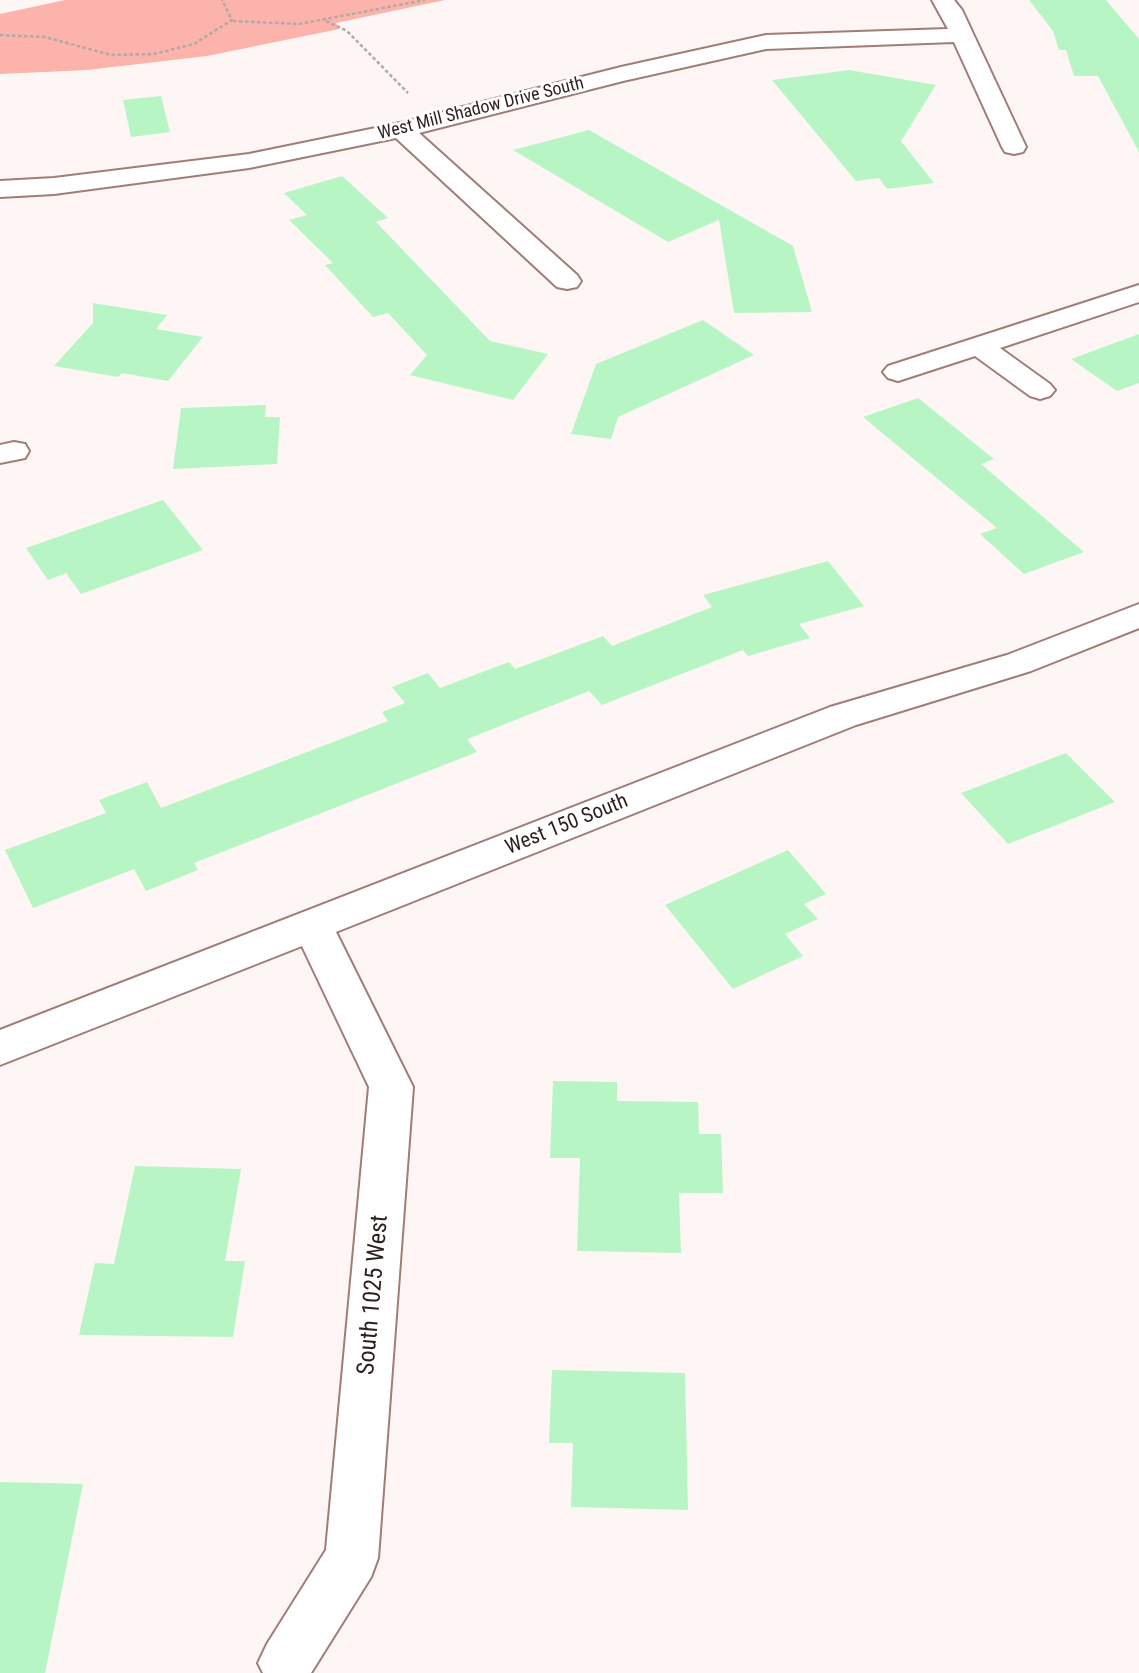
<!DOCTYPE html>
<style>
body{margin:0}
canvas{display:block;background:#fef6f4}
</style>
<canvas width="1139" height="1673"></canvas>
<script>
const g = document.querySelector('canvas').getContext('2d');
g.lineJoin = 'round';
function paint(path, color) { g.fillStyle = color; g.fill(path, 'evenodd'); }
const shape = rows => new Path2D(rows.map(r => 'M' + r).join(''));
function stroke(path, color, width, dash) { g.strokeStyle = color; g.lineWidth = width; g.lineCap = dash ? 'butt' : 'round'; g.setLineDash(dash || []); g.stroke(path); }
function drawText(font, color, halo, rows, align = 'center') {
  g.font = font + ' "Roboto Condensed",sans-serif'; g.lineWidth = 6; g.setLineDash([]); g.textBaseline = 'middle'; g.strokeStyle = halo; g.fillStyle = color; for (const [text, x, y, turn = 0] of rows) {
    g.save(); g.translate(x, y); g.rotate((+turn || 0) * Math.PI / 180); g.textAlign = isNaN(turn) ? turn : align; if (halo) g.strokeText(text, 0, 0); g.fillText(text, 0, 0); g.restore();
  }
}
const green = shape([
 [65,0,445,0,336,23,339,29,207,56,87,70,0,74,0,14]
]);
const building = shape([
 [1029,0,1106,0,1139,39,1139,152,1098,76,1074,76,1066,50,1059,50,1053,31],
 [849,70,936,85,901,141,934,183,887,189,879,178,856,181,772,80],
 [161,96,170,132,131,137,123,100],
 [589,130,793,246,812,312,734,313,719,220,668,242,513,150],
 [342,176,388,218,376,222,490,341,548,354,513,400,410,375,427,355,388,313,373,317,325,265,333,263,289,220,307,215,284,193],
 [93,303,167,315,156,329,203,337,168,381,122,373,118,377,54,366,93,323],
 [703,320,754,355,618,417,611,439,571,434,596,364],
 [1139,334,1139,383,1117,391,1071,359],
 [918,398,994,459,981,464,1084,552,1024,574,980,534,997,528,863,417],
 [266,405,265,417,280,417,277,464,173,469,181,408],
 [163,500,203,550,81,594,66,573,48,580,26,548],
 [828,561,864,606,799,624,810,638,748,656,743,650,602,705,589,691,467,739,477,752,194,863,198,870,146,891,134,869,33,908,5,850,106,813,99,800,147,782,161,808,388,721,382,712,405,703,392,687,428,673,440,688,509,662,515,669,603,636,612,646,712,607,703,595],
 [1066,753,1115,802,1008,844,961,793],
 [788,850,826,894,804,904,818,919,785,934,803,956,733,989,665,905],
 [553,1081,617,1082,617,1101,698,1102,699,1134,721,1134,723,1193,679,1193,681,1253,577,1251,580,1158,550,1158],
 [135,1166,241,1169,225,1261,245,1261,233,1337,79,1335,95,1263,114,1264],
 [552,1370,685,1373,688,1510,571,1507,573,1443,549,1443],
 [0,1482,83,1484,45,1673,0,1673]
]);
const path = shape([
 [233,21,299,24,425,0],
 [326,21,347,31,408,93],
 [0,35,45,37,111,55,154,54,194,44,232,20,222,0]
]);
const minor = shape([
 [932,0,954,0,962,10,1026,147,1023,152,1014,154,1005,152,1002,147,954,42,766,49,623,81,419,133,577,275,581,281,577,287,567,289,557,287,396,138,249,168,54,194,0,197,0,181,54,178,249,154,400,123,621,67,766,35,948,29,932,0],
 [1139,285,1139,302,1000,348,1050,384,1055,390,1050,396,1040,399,1030,396,975,356,898,381,888,378,883,372,888,366,1139,285],
 [14,442,25,444,29,451,25,458,0,463,0,445,14,442],
 [1139,604,1139,628,1031,671,856,725,336,932,413,1087,378,1558,371,1577,311,1673,263,1673,258,1663,267,1644,326,1550,369,1087,302,946,0,1065,0,1030,830,707,1007,655,1139,604]
]);
const farStreetnames = [
 ["West Mill Shadow Drive South",481,109,-14]
];
const streetNames = [
 ["West 150 South",567,825,-22]
];
const nearStreetnames = [
 ["South 1025 West",374,1295,-85]
];
paint(green, '#fbb3ab');
paint(building, '#b7f6c4');
stroke(minor, '#a17d78', 4);
stroke(path, '#b2a8a6', 2.5, [3.5, 2.5]);
paint(minor, '#fff');
drawText('18px', '#2d1f1d', '#fff', farStreetnames);
drawText('21px', '#2d1f1d', '#fff', streetNames);
drawText('24px', '#2d1f1d', '#fff', nearStreetnames);
</script>
